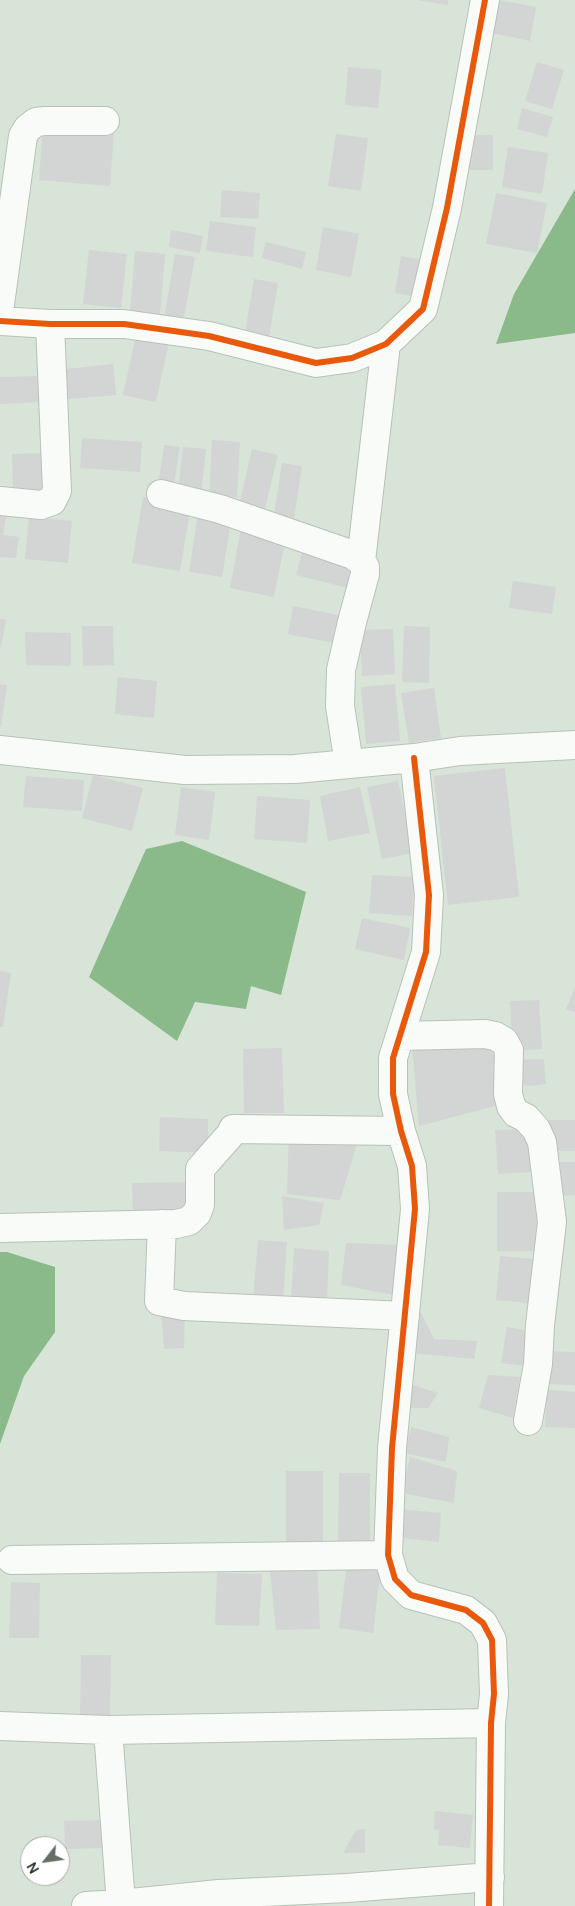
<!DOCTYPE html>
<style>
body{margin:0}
#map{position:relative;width:575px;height:1906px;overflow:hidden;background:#d7e4d7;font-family:Manrope,sans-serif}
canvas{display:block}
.north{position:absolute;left:20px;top:1836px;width:50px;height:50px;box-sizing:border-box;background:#fff;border:1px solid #a9aca9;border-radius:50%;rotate:240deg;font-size:14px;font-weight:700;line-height:20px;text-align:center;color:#273027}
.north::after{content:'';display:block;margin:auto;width:18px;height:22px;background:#656f65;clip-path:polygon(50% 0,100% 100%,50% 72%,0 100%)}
</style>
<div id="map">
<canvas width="575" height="1906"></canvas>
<div class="north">N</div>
</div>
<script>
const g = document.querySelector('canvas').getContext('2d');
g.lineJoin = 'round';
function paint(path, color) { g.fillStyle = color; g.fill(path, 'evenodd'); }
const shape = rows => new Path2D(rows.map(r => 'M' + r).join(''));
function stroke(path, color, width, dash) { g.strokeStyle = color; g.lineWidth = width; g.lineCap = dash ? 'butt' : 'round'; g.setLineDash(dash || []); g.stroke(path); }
const water = shape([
 [575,189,575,333,496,344,514,294],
 [182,841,306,892,281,995,251,986,246,1009,195,1002,177,1041,89,977,146,849],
 [0,1252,7,1252,55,1267,55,1332,24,1376,0,1444]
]);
const building = shape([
 [418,0,448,0,448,5],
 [499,0,536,7,530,41,492,33],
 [537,62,564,70,552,109,525,101],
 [348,67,382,70,378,108,345,105],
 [522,108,553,117,547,137,517,129],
 [43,126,114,132,110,186,39,180],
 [336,134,368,138,361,191,328,186],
 [464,135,493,135,493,170,464,170],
 [508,147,548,153,542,194,502,187],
 [222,190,260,193,258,219,220,217],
 [496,193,547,203,537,253,486,244],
 [210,221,256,227,253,257,206,251],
 [323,227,359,234,351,277,316,270],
 [171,230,203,236,200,253,169,247],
 [266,242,306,252,302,269,262,258],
 [89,250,127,254,121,308,83,304],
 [135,251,165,254,160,314,130,311],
 [175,254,195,257,183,323,164,319],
 [401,256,424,260,417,297,395,293],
 [254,279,278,283,269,338,245,333],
 [136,335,169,342,156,402,123,395],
 [113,364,116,395,59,400,56,370],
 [37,376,39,402,0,404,0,377],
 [82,438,142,442,140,472,80,468],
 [212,440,240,442,237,497,209,496],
 [164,445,180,447,173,489,158,487],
 [183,447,206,449,201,494,178,491],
 [252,449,278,455,264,512,239,506],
 [43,453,45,492,13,493,12,454],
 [282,463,302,466,294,519,274,515],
 [143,497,191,505,180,571,132,563],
 [198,514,231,520,222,577,189,572],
 [0,516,6,517,3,535,19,537,16,558,0,557],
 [29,517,72,521,68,563,25,559],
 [241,529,286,537,274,597,230,588],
 [303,548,359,562,352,589,296,575],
 [513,581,556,587,552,614,509,608],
 [293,606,343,616,338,644,288,634],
 [0,619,6,620,1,647,0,647],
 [82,626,113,626,114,665,83,666],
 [404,626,430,627,429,683,402,682],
 [393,629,395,674,362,676,360,630],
 [25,632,71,633,71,666,26,665],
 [118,677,157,681,154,718,115,714],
 [0,684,7,685,1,726,0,726],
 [395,684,400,741,366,744,361,687],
 [434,688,441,738,409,743,401,693],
 [505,768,519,897,448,905,434,776],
 [93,775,143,788,132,831,82,818],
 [26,776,84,780,82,811,23,807],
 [398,781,413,853,382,859,367,787],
 [181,787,215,792,209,840,175,835],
 [360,787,370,833,328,841,320,796],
 [257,796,310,800,307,843,254,839],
 [372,875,414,877,412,916,369,913],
 [362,918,410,928,404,960,355,949],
 [0,971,11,973,3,1027,0,1027],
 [575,987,575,1012,566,1009],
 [539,1000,542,1049,513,1051,510,1001],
 [498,1045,503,1104,419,1126,412,1047],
 [282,1048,284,1113,244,1113,243,1049],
 [544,1059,546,1084,528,1086,513,1080,512,1060],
 [160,1117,208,1119,208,1153,159,1151],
 [548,1120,575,1120,575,1151,547,1151],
 [289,1129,359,1138,340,1200,287,1194],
 [531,1129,534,1172,498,1174,495,1130],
 [551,1162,575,1162,575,1195,551,1196],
 [187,1182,188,1213,133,1214,132,1183],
 [497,1192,545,1192,546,1251,497,1251],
 [282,1196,324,1203,319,1225,284,1230],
 [258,1240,287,1242,283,1302,253,1300],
 [346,1243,405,1245,400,1296,341,1285],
 [294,1248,329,1251,327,1301,291,1299],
 [500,1256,544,1260,540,1304,496,1300],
 [185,1308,184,1348,164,1349,161,1309],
 [419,1309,434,1339,477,1341,474,1359,411,1353],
 [507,1327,530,1331,527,1366,501,1363],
 [548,1351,575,1352,575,1385,547,1384],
 [488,1375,520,1377,513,1418,479,1408],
 [404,1382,438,1393,428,1408,400,1408],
 [547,1390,575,1392,575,1428,545,1427],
 [411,1427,449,1437,446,1462,405,1453],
 [410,1457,457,1471,454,1503,402,1493],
 [286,1471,323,1471,323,1544,286,1543],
 [339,1473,370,1473,370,1542,338,1541],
 [399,1509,441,1513,439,1542,396,1537],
 [317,1559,320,1629,276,1630,269,1560],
 [347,1563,381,1567,373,1633,339,1628],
 [217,1573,262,1574,259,1626,215,1625],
 [11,1582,40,1583,39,1638,9,1638],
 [81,1655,111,1655,110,1717,80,1717],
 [435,1811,473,1815,470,1848,438,1845,439,1830,434,1829],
 [107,1820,108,1848,65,1849,64,1821],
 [365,1829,365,1853,343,1853,356,1830]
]);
const minor = shape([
 [0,304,23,136,28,128,36,122,45,121,105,121],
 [0,321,50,324,124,324,209,336,316,363,352,358,386,344,423,309,447,208,485,0],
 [161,494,220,509,353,555,361,561,365,567,365,574,352,622,341,670,340,706,349,764],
 [0,501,41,505,52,501,57,491,50,324],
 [361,561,386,344],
 [0,750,185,770,295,769,414,758,460,751,575,745],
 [414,758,429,895,426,952,393,1058,393,1094,401,1131,412,1166,415,1209,392,1448,388,1555,395,1579,411,1595,466,1610,483,1623,492,1640,494,1694,491,1723,489,1906],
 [400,1036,485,1034,495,1036,504,1041,509,1050,508,1094,511,1106,516,1113,526,1118,536,1129,542,1142,552,1222,540,1325,538,1364,528,1421],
 [162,1224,159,1301,184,1306,405,1316],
 [0,1228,176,1224,189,1221,197,1213,200,1205,200,1169,230,1135,233,1129,401,1131],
 [12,1560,388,1555],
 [0,1726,108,1730,121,1904,86,1906],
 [108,1730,491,1723],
 [121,1906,121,1904,219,1894,347,1888,490,1877]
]);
const cycleway = shape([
 [0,321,50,324,124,324,209,336,316,363,352,358,386,344,423,309,447,208,485,0],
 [414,758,429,895,426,952,393,1058,393,1094,401,1131,412,1166,415,1209,392,1448,388,1555,395,1579,411,1595,466,1610,483,1623,492,1640,494,1694,491,1723,489,1906]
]);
paint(water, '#8ab98a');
paint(building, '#d2d5d4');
stroke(minor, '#b8c2b8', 30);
stroke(minor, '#f9fbf9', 28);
stroke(cycleway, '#e8590c', 6);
</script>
